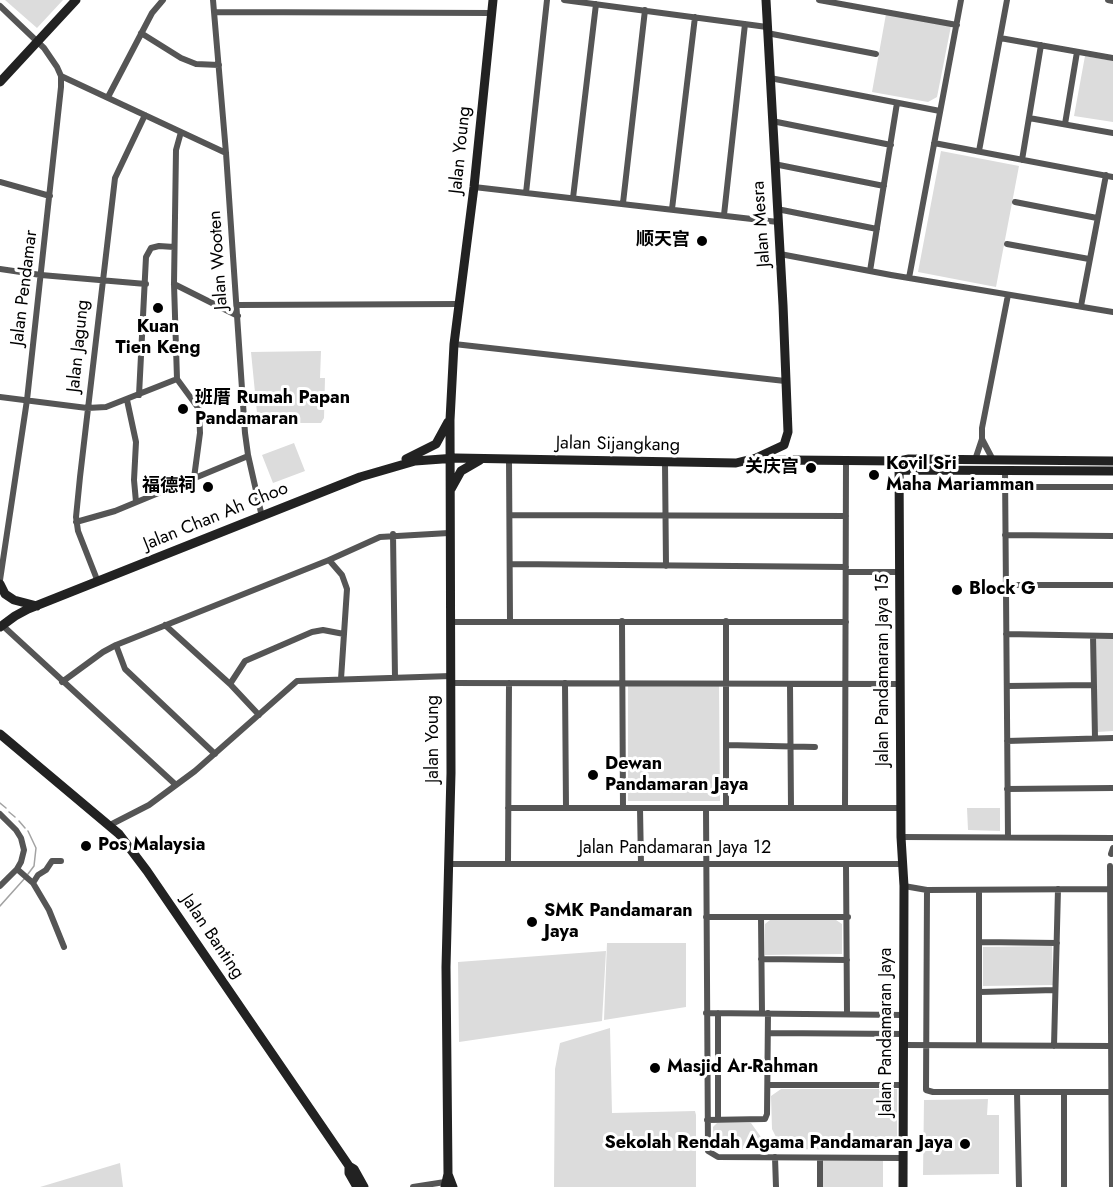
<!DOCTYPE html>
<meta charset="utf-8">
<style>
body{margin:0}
canvas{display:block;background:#fff}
</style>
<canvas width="1113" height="1187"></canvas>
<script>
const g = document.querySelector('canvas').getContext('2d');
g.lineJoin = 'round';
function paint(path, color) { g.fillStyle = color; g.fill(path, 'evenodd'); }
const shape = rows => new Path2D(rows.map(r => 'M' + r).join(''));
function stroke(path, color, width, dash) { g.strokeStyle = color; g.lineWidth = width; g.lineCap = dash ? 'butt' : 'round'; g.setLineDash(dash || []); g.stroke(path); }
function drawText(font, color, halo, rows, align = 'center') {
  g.font = font + ' Jost,"Noto Sans SC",sans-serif'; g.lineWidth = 6; g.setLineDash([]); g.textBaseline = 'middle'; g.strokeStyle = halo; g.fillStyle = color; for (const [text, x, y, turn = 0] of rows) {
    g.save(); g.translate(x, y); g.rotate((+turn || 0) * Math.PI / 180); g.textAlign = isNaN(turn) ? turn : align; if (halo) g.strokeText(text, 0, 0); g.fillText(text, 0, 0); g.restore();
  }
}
const green = shape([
 [5,0,63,0,37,28],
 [886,14,951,26,937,97,928,102,872,92],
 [1085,56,1113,61,1113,122,1074,116],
 [941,151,1019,166,996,287,918,272],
 [321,351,320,378,325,378,324,418,321,423,258,423,251,352],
 [294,443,305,471,273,483,262,455],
 [1095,638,1113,638,1113,731,1097,732],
 [719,685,720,801,628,801,628,686],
 [967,808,1000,808,1000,831,968,830],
 [770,920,836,920,842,924,842,954,765,955,765,924],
 [607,943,686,943,686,1007,604,1020],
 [1052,946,1053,985,983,986,983,947],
 [606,951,602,1021,459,1042,458,962],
 [610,1028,612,1113,695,1111,696,1115,696,1187,554,1187,555,1069,560,1043],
 [781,1089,897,1089,897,1142,892,1150,782,1149,772,1129,771,1096],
 [988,1099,987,1115,999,1115,999,1174,923,1175,924,1100],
 [717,1123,751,1123,766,1144,762,1149,719,1150,714,1147,713,1127],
 [822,1160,883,1160,883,1187,822,1187],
 [120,1163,123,1187,40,1187]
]);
const stream = shape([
 [0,803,6,808],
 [9,812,15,817],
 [19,821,25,828],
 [28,831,36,848,34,866,28,874],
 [0,906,25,878]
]);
const street = shape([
 [213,0,226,153,245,433,248,455,262,517],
 [564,0,767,27],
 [819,0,957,25],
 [1108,0,1113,1],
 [0,6,44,48,57,67,61,76,61,87,27,400,0,580],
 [214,12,492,13],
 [141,33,181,58,196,64,219,65],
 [767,33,876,54],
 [1000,38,1113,58],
 [61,76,226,153],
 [770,78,940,111],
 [108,97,152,13,163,0],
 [1029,118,1113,133],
 [772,121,891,145],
 [1065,124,1077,52],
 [181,132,176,150,174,284,177,379,199,409,200,433,194,478],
 [934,143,1113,177],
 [979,151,1007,0],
 [1022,160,1041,45],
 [774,164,884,186],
 [0,182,50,196],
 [474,187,778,222],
 [526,193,547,0],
 [573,198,596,4],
 [1015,202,1097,218],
 [623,203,645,10],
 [672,209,695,17],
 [777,209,877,229],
 [724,215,745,24],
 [1007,244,1089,259],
 [780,254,891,275,1113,312],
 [0,269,41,275,146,284],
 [870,271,897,103],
 [909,278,961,0],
 [174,284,238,316],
 [237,305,459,304],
 [1081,306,1106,175],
 [454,344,785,381],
 [139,395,146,257,151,248,159,246,174,247],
 [0,397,87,408,106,407,177,379],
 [127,400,136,442,134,480,136,502],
 [982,439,993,460],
 [509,459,510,621],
 [975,460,982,439,982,428,1008,295],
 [665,463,666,566],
 [1005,470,1008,837],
 [1005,487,1113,487],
 [510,515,846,516],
 [76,522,115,511,248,456],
 [393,534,395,678],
 [1005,535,1113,536],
 [329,560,342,575,347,589,341,679],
 [510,564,846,567],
 [846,572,900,572],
 [98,582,78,531,76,517,80,477,115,178,145,115],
 [1006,585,1113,585],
 [622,621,623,808],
 [726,621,726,808],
 [450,622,846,622],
 [2,625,176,785],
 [165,625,230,684,259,715],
 [1006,634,1113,636],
 [1093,636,1095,738],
 [116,645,125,669,215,754],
 [62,682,103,652,116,645,329,560,380,537,449,533],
 [451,683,901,684],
 [565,683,566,808],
 [230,684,245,661,312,632,323,630,344,634],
 [790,684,791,808],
 [1007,686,1094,685],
 [1007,741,1113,738],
 [726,745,815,747],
 [1007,789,1113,788],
 [508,808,901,808],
 [640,808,641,864],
 [706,808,708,1151,718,1157,903,1158],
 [845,808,846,460],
 [0,814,16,830,21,838,24,850,21,862,17,869,0,886],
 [110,825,149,805,195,771,297,681,451,676],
 [901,837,1113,838],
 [1111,854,1113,848],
 [448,864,901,864],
 [508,864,509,683],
 [846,864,847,1014],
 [1110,866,1112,1187],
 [17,869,33,883,49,910,64,947],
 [33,883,38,875,46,870,52,861,61,861],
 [904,886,927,890,1110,889],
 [927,890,926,1090,933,1092,1112,1092],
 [706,917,848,917],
 [761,918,762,1013],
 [980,942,1057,943],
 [761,959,847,960],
 [980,992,1055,990],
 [706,1013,904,1015],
 [718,1013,718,1119],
 [768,1033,904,1034],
 [904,1045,1112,1046],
 [979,1045,979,890],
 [1054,1046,1058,889],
 [768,1085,904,1085],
 [1017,1092,1019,1187],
 [707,1120,765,1119,767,1114,768,1013],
 [775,1157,776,1187],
 [820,1158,820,1187],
 [413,1187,445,1182],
 [1064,1187,1064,1092]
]);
const secondary = shape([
 [0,82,76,0],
 [406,459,436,444,448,422],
 [756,461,792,460,899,461,909,459,1113,461],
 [899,461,901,837,904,886,903,1187],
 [899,470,1113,471],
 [451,489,461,471,480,460],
 [0,584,5,594,14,600,37,606],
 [0,627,15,616,28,609,360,477,415,461,456,458,736,463,756,458,784,445,788,432,783,305,766,0],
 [0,734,119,834,147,871,349,1166,354,1169,364,1187],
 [349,1166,349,1173,357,1187],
 [448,1174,453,1187],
 [445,1187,448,1174,446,967,451,773,450,420,454,344,474,187,493,0]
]);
const markers = [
 [702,241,6,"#000"],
 [158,308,6,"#000"],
 [183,409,6,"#000"],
 [811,468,6,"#000"],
 [874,475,6,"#000"],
 [208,487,6,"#000"],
 [957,590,6,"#000"],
 [593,775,6,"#000"],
 [86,846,6,"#000"],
 [532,922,6,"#000"],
 [655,1068,6,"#000"],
 [965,1144,6,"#000"]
];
const streetNames = [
 ["Jalan Young",461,150,-84],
 ["Jalan Mesra",762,224,-94],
 ["Jalan Wooten",219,260,-94],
 ["Jalan Pendamar",25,288,-83],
 ["Jalan Jagung",79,346,-84],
 ["Jalan Sijangkang",618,445,1],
 ["Jalan Chan Ah Choo",216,517,-22],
 ["Jalan Pandamaran Jaya 15",884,670,-90],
 ["Jalan Young",434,739,-90],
 ["Jalan Pandamaran Jaya 12",675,849],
 ["Jalan Banting",212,937,56],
 ["Jalan Pandamaran Jaya",887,1032,-90]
];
const poiNames = [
 ["顺天宫",690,241,"right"],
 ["Kuan",158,328,"center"],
 ["Tien Keng",158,349,"center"],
 ["班厝 Rumah Papan",195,399],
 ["Pandamaran",195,420],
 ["Kovil Sri",886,465],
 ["Maha Mariamman",886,486],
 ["关庆宫",799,468,"right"],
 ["福德祠",196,487,"right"],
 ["Block G",969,590],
 ["Dewan",605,765],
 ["Pandamaran Jaya",605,786],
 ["Pos Malaysia",98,846],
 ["SMK Pandamaran",544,912],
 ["Jaya",544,933],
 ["Masjid Ar-Rahman",667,1068],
 ["Sekolah Rendah Agama Pandamaran Jaya",953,1144,"right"]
];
paint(green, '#dcdcdc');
stroke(stream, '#a3a3a3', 1.5);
stroke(street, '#555', 6);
stroke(secondary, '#222', 9);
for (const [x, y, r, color] of markers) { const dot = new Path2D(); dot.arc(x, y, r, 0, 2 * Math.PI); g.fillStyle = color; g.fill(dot); stroke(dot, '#fff', 2); }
drawText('18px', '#000', '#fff', streetNames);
drawText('bold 18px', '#000', '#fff', poiNames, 'left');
</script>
